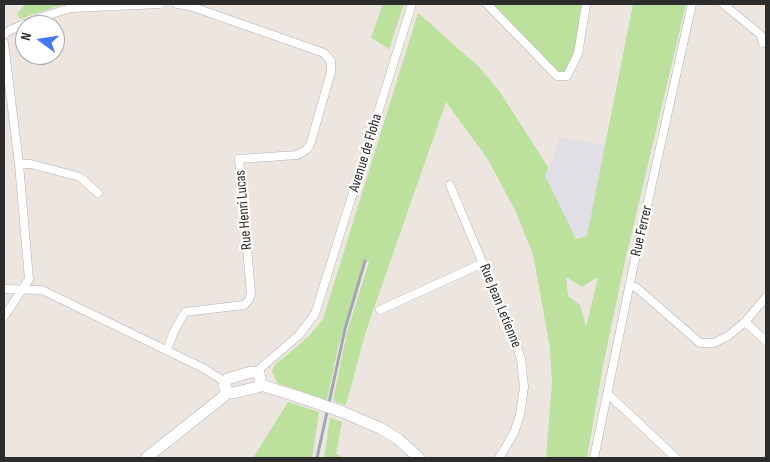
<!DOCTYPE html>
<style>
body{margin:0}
#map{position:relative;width:770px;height:462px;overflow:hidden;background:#ede5df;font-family:"Sofia Sans Condensed",sans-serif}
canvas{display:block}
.frame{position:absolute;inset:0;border:5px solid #2c2c2c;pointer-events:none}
.north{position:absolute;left:15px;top:15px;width:50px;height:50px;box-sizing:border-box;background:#fff;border:1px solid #ababab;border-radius:50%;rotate:284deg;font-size:14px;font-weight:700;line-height:20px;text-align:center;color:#2c2c2c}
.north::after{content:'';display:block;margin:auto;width:18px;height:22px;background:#4579f3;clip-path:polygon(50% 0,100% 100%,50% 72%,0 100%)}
</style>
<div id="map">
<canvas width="770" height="462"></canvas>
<div class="frame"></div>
<div class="north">N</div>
</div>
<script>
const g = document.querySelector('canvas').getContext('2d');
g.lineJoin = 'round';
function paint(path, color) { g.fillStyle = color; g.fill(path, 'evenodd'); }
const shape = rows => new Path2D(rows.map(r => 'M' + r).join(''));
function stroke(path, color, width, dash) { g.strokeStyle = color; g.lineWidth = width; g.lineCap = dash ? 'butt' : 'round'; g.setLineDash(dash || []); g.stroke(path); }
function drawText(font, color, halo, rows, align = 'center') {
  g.font = font + ' "Sofia Sans Condensed",sans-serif'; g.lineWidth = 4.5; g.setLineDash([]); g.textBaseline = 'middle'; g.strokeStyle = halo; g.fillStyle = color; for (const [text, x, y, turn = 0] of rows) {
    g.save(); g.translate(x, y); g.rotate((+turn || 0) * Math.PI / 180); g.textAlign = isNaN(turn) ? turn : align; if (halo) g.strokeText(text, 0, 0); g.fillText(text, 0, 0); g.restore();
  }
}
const industrial = shape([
 [559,137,605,145,587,236,576,239,545,176,556,150]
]);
const green = shape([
 [25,4,64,4,20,19,17,14],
 [383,4,404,4,389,49,371,38],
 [487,4,586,4,578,54,567,76,557,76],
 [633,4,686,4,625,261,603,366,587,458,546,458,552,382,550,348,533,254,515,210,487,158,446,102,366,331,346,405,333,401,347,332,369,262,364,260,338,348,327,400,277,383,272,371,275,365,309,336,323,319,418,13,478,66,500,92,548,167,545,176,576,239,587,236],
 [566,277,582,287,598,277,586,327,580,305,568,296],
 [288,402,319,412,312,458,253,458],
 [330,418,342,422,336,454,345,458,324,458]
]);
const street = shape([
 [487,4,557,76,567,76,578,54,586,4],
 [723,4,761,35,763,43],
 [5,34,10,30,45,16,71,8,160,4],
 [19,164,31,164,80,177,98,193],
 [450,185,514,338,521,359,524,387,520,415,514,433,499,458],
 [630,285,637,288,700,343,714,343,728,336,745,322,766,297],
 [4,289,42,290,205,369,225,382],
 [380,310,483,263],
 [4,317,29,279,19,164,4,43],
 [745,322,766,341],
 [167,350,174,331,185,312,244,305,249,300,251,293,239,159,297,155,306,150,310,145,331,72,331,61,324,53,190,6,177,4],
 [256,372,299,335,315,314,412,4],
 [608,394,676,458],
 [594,458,632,273,692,4]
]);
const secondary = shape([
 [261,385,299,397],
 [227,391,224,386,227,379,251,372,259,373,261,385],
 [227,391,233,393,258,387,261,385],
 [340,411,380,428,398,439,419,458],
 [146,458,223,397,227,391]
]);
const rail = shape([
 [317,458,345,329,365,261]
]);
const secondaryBridge = shape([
 [299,397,340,411]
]);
const streetNames = [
 ["Avenue de Floha",366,153,-73],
 ["Rue Henri Lucas",244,210,-95],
 ["Rue Ferrer",642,231,-77],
 ["Rue Jean Letienne",500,306,68]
];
paint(industrial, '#e0dfe6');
paint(green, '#bce19d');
stroke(street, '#afb3bc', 9);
stroke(secondary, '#afb3bc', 12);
stroke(street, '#fff', 8);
stroke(secondary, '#fff', 11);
stroke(rail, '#a1a6b5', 3);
stroke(secondaryBridge, '#afb3bc', 12, []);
stroke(secondaryBridge, '#fff', 11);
drawText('15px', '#2c2c2c', '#fff', streetNames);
</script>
